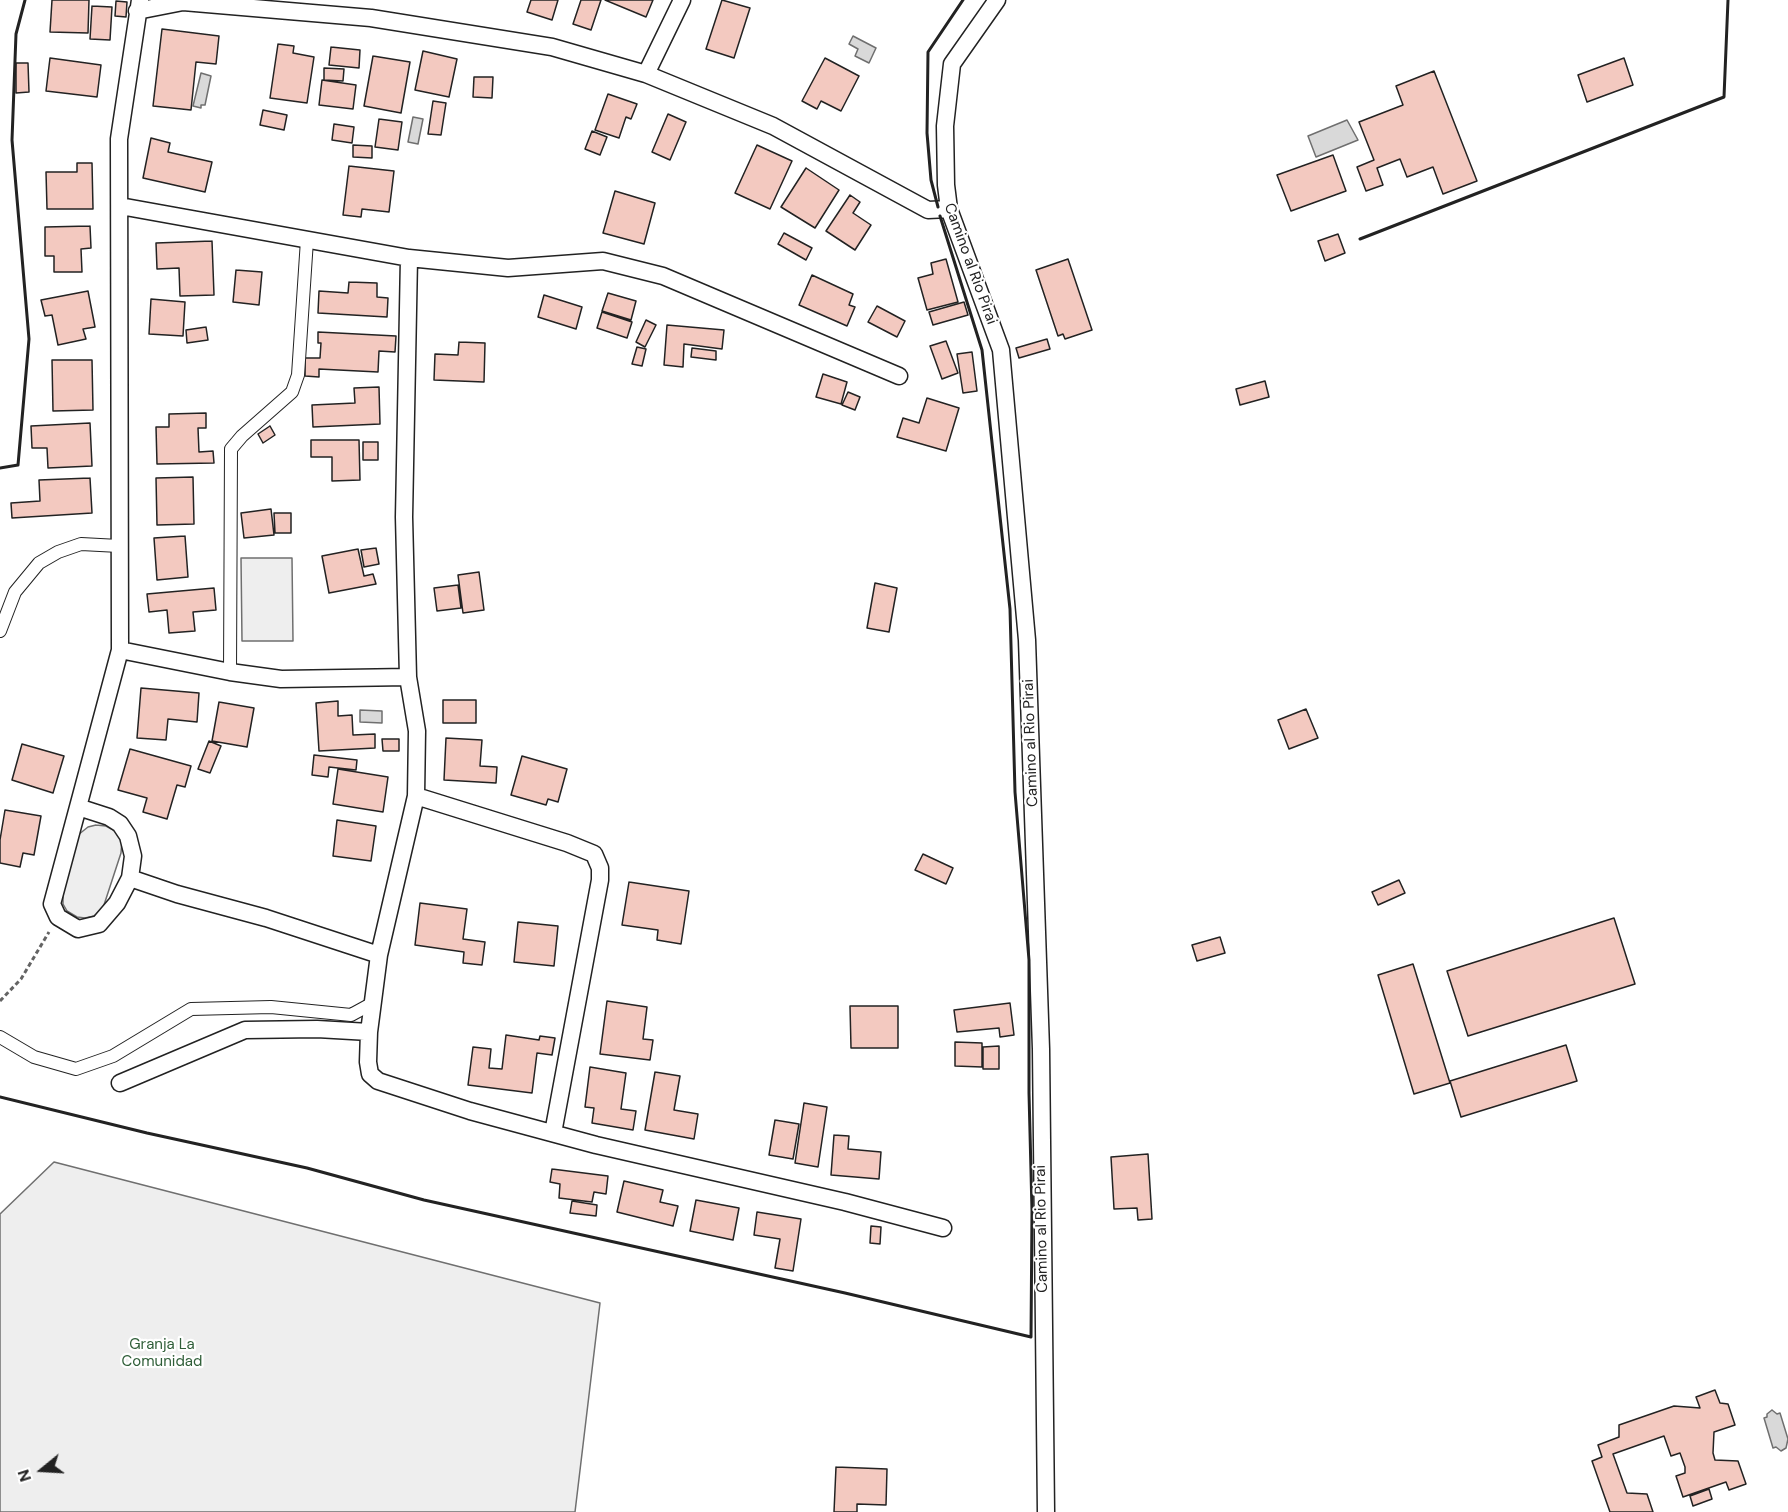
<!DOCTYPE html>
<style>
body{margin:0}
#map{position:relative;width:1788px;height:1512px;overflow:hidden;background:#fff;font-family:"DM Sans",sans-serif}
canvas{display:block}
.north{position:absolute;left:12px;top:1440px;width:60px;height:60px;-webkit-text-stroke:4px #fff;paint-order:stroke;rotate:252deg;font-size:16px;font-weight:700;line-height:24px;text-align:center;color:#222}
.north::after{content:'';display:block;margin:auto;width:21px;height:27px;background:#222;clip-path:polygon(50% 0,100% 100%,50% 72%,0 100%)}
</style>
<div id="map">
<canvas width="1788" height="1512"></canvas>
<div class="north">N</div>
</div>
<script>
const g = document.querySelector('canvas').getContext('2d');
g.lineJoin = 'round';
function paint(path, color) { g.fillStyle = color; g.fill(path, 'evenodd'); }
const shape = rows => new Path2D(rows.map(r => 'M' + r).join(''));
function stroke(path, color, width, dash) { g.strokeStyle = color; g.lineWidth = width; g.lineCap = dash ? 'butt' : 'round'; g.setLineDash(dash || []); g.stroke(path); }
function drawText(font, color, halo, rows, align = 'center') {
  g.font = font + ' "DM Sans",sans-serif'; g.lineWidth = 4.5; g.setLineDash([]); g.textBaseline = 'middle'; g.strokeStyle = halo; g.fillStyle = color; for (const [text, x, y, turn = 0] of rows) {
    g.save(); g.translate(x, y); g.rotate((+turn || 0) * Math.PI / 180); g.textAlign = isNaN(turn) ? turn : align; if (halo) g.strokeText(text, 0, 0); g.fillText(text, 0, 0); g.restore();
  }
}
const green = shape([
 [241,558,292,558,293,641,242,641,241,558],
 [96,825,106,826,115,831,122,840,121,853,102,911,94,916,85,918,77,917,67,911,63,904,63,893,78,835,88,827,96,825],
 [54,1162,600,1303,575,1512,0,1512,0,1214,54,1162]
]);
const water = shape([
 [853,36,876,48,869,63,855,56,858,49,849,44,853,36],
 [201,73,211,76,205,105,201,105,201,108,193,106,201,73],
 [413,117,423,119,418,144,408,142,413,117],
 [1347,120,1358,140,1316,157,1308,136,1347,120],
 [360,710,382,711,382,723,360,722,360,710],
 [1772,1410,1777,1414,1780,1413,1788,1439,1786,1448,1781,1451,1776,1447,1773,1448,1764,1418,1767,1417,1767,1414,1772,1410]
]);
const building = shape([
 [52,0,89,0,88,33,50,32,52,0],
 [531,0,558,0,552,20,527,12,531,0],
 [581,0,601,0,591,30,573,24,581,0],
 [605,0,653,0,646,17,605,0],
 [722,0,750,8,734,58,706,49,722,0],
 [116,1,127,2,126,17,115,16,116,1],
 [92,6,112,7,110,40,90,39,92,6],
 [162,29,219,36,216,64,196,62,191,110,153,106,162,29],
 [278,44,294,46,293,53,314,57,307,103,270,98,278,44],
 [331,47,360,50,359,68,329,65,331,47],
 [423,51,457,59,449,97,415,90,423,51],
 [373,56,410,62,401,113,364,106,373,56],
 [50,58,101,65,97,97,46,91,50,58],
 [825,58,859,76,841,111,821,101,817,109,802,101,825,58],
 [1624,58,1633,85,1587,102,1578,75,1624,58],
 [16,63,28,63,29,92,16,93,16,63],
 [324,68,344,69,343,81,324,80,324,68],
 [1434,71,1477,181,1443,194,1433,167,1407,177,1400,159,1377,168,1383,185,1366,191,1357,167,1374,160,1359,122,1403,105,1396,86,1434,71],
 [474,77,493,77,492,98,473,97,474,77],
 [322,80,356,85,353,109,319,105,322,80],
 [608,94,637,104,631,119,626,117,619,138,595,130,608,94],
 [433,101,446,103,441,135,428,134,433,101],
 [263,110,287,115,284,130,260,125,263,110],
 [668,114,686,122,670,160,652,152,668,114],
 [379,119,402,122,398,150,375,147,379,119],
 [334,124,354,127,352,143,332,140,334,124],
 [592,131,607,137,600,155,585,149,592,131],
 [151,138,170,143,168,152,212,162,205,192,143,178,151,138],
 [353,145,372,146,372,158,353,157,353,145],
 [757,145,792,161,770,209,735,193,757,145],
 [1333,155,1346,191,1291,211,1277,175,1333,155],
 [77,163,92,163,93,209,47,209,46,172,77,172,77,163],
 [349,166,394,171,389,212,362,209,361,217,343,215,349,166],
 [806,168,839,190,815,228,781,207,806,168],
 [615,191,655,203,644,244,603,233,615,191],
 [850,195,860,202,853,213,871,225,855,250,826,231,850,195],
 [90,226,91,248,81,249,82,272,54,272,54,256,45,256,45,227,90,226],
 [784,233,812,248,806,260,778,244,784,233],
 [1338,234,1345,253,1325,261,1318,241,1338,234],
 [212,241,214,295,180,296,179,268,157,269,156,243,212,241],
 [946,259,958,302,927,310,918,278,933,274,931,263,946,259],
 [1068,259,1092,330,1065,339,1063,334,1058,336,1036,270,1068,259],
 [236,270,262,272,259,305,233,302,236,270],
 [812,275,853,294,849,305,855,307,847,326,799,305,812,275],
 [349,282,377,283,377,297,388,298,387,317,318,313,319,291,348,293,349,282],
 [88,291,95,327,83,329,86,339,58,345,52,315,45,316,41,300,88,291],
 [608,293,636,301,631,320,602,311,608,293],
 [544,295,582,307,576,329,538,317,544,295],
 [151,299,185,302,183,336,149,334,151,299],
 [964,302,968,315,933,325,929,312,964,302],
 [877,306,905,321,897,337,868,322,877,306],
 [602,312,632,322,627,338,597,328,602,312],
 [646,320,656,325,645,347,636,342,646,320],
 [667,325,724,330,722,349,684,344,683,367,664,365,667,325],
 [206,327,208,340,187,343,186,330,206,327],
 [318,332,396,336,395,352,379,351,378,372,319,369,319,377,305,376,305,358,320,358,321,343,318,343,318,332],
 [1047,339,1050,349,1019,358,1016,348,1047,339],
 [946,341,958,373,942,379,930,346,946,341],
 [459,342,485,343,484,382,434,380,435,354,458,355,459,342],
 [637,347,646,349,642,366,632,364,637,347],
 [692,348,716,351,716,360,691,357,692,348],
 [972,352,977,391,963,393,957,354,972,352],
 [52,360,92,360,93,410,53,411,52,360],
 [823,374,847,382,841,404,816,397,823,374],
 [1265,381,1269,397,1240,405,1236,389,1265,381],
 [379,387,380,424,313,427,312,405,355,403,354,388,379,387],
 [848,392,860,397,855,410,842,405,848,392],
 [927,398,959,408,946,451,897,437,903,418,919,423,927,398],
 [206,413,206,428,198,428,199,452,213,451,214,463,157,464,156,427,169,427,169,414,206,413],
 [90,423,92,466,48,468,47,448,32,448,31,426,90,423],
 [270,426,275,435,263,443,258,434,270,426],
 [311,440,359,440,360,480,332,481,332,457,311,457,311,440],
 [363,442,378,442,378,460,363,460,363,442],
 [193,477,194,524,157,525,156,478,193,477],
 [90,478,92,513,12,518,11,503,40,501,39,480,90,478],
 [271,509,274,535,244,538,241,513,271,509],
 [274,513,291,513,291,533,275,533,274,513],
 [185,536,188,577,157,580,154,538,185,536],
 [376,548,379,564,364,567,361,550,376,548],
 [358,549,364,576,373,574,376,584,329,593,322,556,358,549],
 [479,572,484,610,463,613,458,575,479,572],
 [875,583,897,588,889,632,867,628,875,583],
 [458,585,461,608,437,611,434,588,458,585],
 [214,588,216,610,193,612,195,631,169,633,167,610,149,612,147,594,214,588],
 [141,688,199,693,197,722,168,719,166,740,137,738,141,688],
 [443,700,476,700,476,723,443,723,443,700],
 [338,701,338,716,352,715,353,735,375,734,375,748,319,751,316,703,338,701],
 [219,702,254,708,247,747,212,741,219,702],
 [1306,709,1318,738,1289,749,1278,720,1306,709],
 [446,738,482,740,480,766,497,767,496,783,444,780,446,738],
 [382,739,399,739,399,751,383,751,382,739],
 [209,741,221,746,210,773,198,769,209,741],
 [22,744,64,756,53,793,12,780,22,744],
 [130,749,191,766,185,787,177,785,167,819,143,812,147,798,118,790,130,749],
 [314,755,357,760,356,770,329,767,328,777,312,775,314,755],
 [522,756,567,769,558,802,548,799,546,805,511,795,522,756],
 [338,769,388,777,383,812,333,804,338,769],
 [5,810,41,816,34,855,23,853,20,867,0,863,0,840,5,810],
 [337,820,376,826,371,861,333,856,337,820],
 [923,854,953,868,946,884,915,870,923,854],
 [1399,880,1405,893,1378,905,1372,892,1399,880],
 [629,882,689,891,681,944,657,940,658,930,622,925,629,882],
 [420,903,467,909,463,939,485,942,482,965,463,963,464,952,415,945,420,903],
 [1614,918,1635,984,1468,1036,1447,971,1614,918],
 [518,922,558,926,554,966,514,962,518,922],
 [1220,937,1225,953,1197,961,1192,945,1220,937],
 [1413,964,1450,1083,1414,1094,1378,975,1413,964],
 [607,1001,647,1007,643,1039,653,1040,650,1060,600,1054,607,1001],
 [1010,1003,1014,1035,1000,1037,999,1028,957,1032,954,1010,1010,1003],
 [850,1006,898,1006,898,1048,851,1048,850,1006],
 [506,1035,539,1040,540,1036,555,1038,552,1055,537,1053,532,1093,468,1085,473,1047,491,1049,489,1068,502,1069,506,1035],
 [955,1042,982,1043,982,1067,955,1066,955,1042],
 [1566,1045,1577,1081,1461,1117,1450,1081,1566,1045],
 [999,1046,999,1069,983,1069,983,1047,999,1046],
 [590,1067,626,1073,621,1109,636,1111,633,1130,592,1123,594,1108,585,1107,590,1067],
 [655,1072,680,1076,674,1110,698,1114,694,1139,645,1130,655,1072],
 [804,1103,827,1107,818,1167,795,1163,804,1103],
 [775,1120,799,1124,793,1159,769,1155,775,1120],
 [834,1135,849,1136,848,1149,881,1152,879,1179,831,1175,834,1135],
 [1148,1154,1152,1219,1138,1220,1137,1208,1114,1209,1111,1157,1148,1154],
 [552,1169,608,1176,606,1194,594,1192,592,1202,559,1198,560,1184,550,1182,552,1169],
 [624,1181,663,1190,660,1202,678,1206,673,1226,617,1212,624,1181],
 [696,1200,739,1208,733,1240,690,1231,696,1200],
 [572,1201,597,1205,596,1216,570,1213,572,1201],
 [757,1212,801,1219,793,1271,775,1268,780,1239,754,1235,757,1212],
 [871,1226,881,1227,880,1244,870,1243,871,1226],
 [1715,1390,1720,1403,1728,1404,1735,1425,1714,1432,1713,1453,1715,1460,1738,1461,1746,1484,1729,1490,1726,1482,1683,1497,1676,1476,1685,1473,1685,1467,1680,1453,1671,1456,1664,1436,1613,1454,1627,1493,1647,1494,1653,1512,1610,1512,1592,1461,1602,1457,1598,1445,1619,1437,1619,1425,1674,1406,1700,1408,1696,1397,1715,1390],
 [836,1467,887,1469,886,1505,857,1504,857,1512,834,1512,836,1467],
 [1709,1489,1712,1499,1693,1506,1690,1496,1709,1489]
]);
const path = shape([
 [0,1001,21,979,49,932]
]);
const pedestrian = shape([
 [0,631,15,592,39,563,58,552,81,544,119,546],
 [230,672,231,449,242,436,292,392,298,375,307,240],
 [0,1037,34,1057,76,1069,113,1056,191,1009,271,1007,351,1015,373,1003]
]);
const minor = shape([
 [997,0,952,64,945,126,946,185,949,209,1001,350,1027,640,1041,1049,1046,1512],
 [137,11,183,2,371,18,552,47,646,74,773,126,928,210,949,209],
 [646,74,682,0],
 [120,206,409,258,508,268,603,261,663,276,899,376],
 [409,258,404,517,408,677,417,731,416,796,379,955,369,1032,368,1062,370,1074,378,1081,470,1111,596,1145,845,1202,943,1228],
 [120,650,230,672,281,679,408,677],
 [416,796,567,843,594,854,600,868,600,880,553,1133],
 [78,807,109,817,120,824,128,836,133,856,130,878,117,903,99,924,78,929,58,917,52,904,78,807,120,650,119,139,140,0],
 [130,878,177,894,266,918,379,955],
 [120,1083,245,1030,317,1029,369,1032]
]);
const wall = shape([
 [938,207,931,180,927,133,928,52,963,0],
 [1360,239,1724,97,1728,0],
 [0,468,18,465,29,339,12,140,16,34,25,0],
 [0,1097,147,1133,307,1168,424,1200,845,1293,1031,1337,1032,1211,1029,1093,1029,960,1015,792,1010,609,982,350,940,216]
]);
const streetNames = [
 ["Camino al Rio Pirai",970,264,70],
 ["Camino al Rio Pirai",1031,743,-92],
 ["Camino al Rio Pirai",1042,1229,-91]
];
const parkNames = [
 ["Granja La",162,1345],
 ["Comunidad",162,1362]
];
paint(green, '#eee');
stroke(green, '#6f6f6f', 1.5);
paint(water, '#d9d9d9');
stroke(water, '#6f6f6f', 1.5);
paint(building, '#f3c9c0');
stroke(building, '#222', 1.5);
stroke(pedestrian, '#222', 14);
stroke(minor, '#222', 19);
stroke(path, '#646464', 3, [4.5, 3]);
stroke(pedestrian, '#fff', 12);
stroke(minor, '#fff', 16);
stroke(wall, '#222', 3);
drawText('15px', '#222', '#fff', streetNames);
drawText('15px', '#2f5e38', '#fff', parkNames);
</script>
